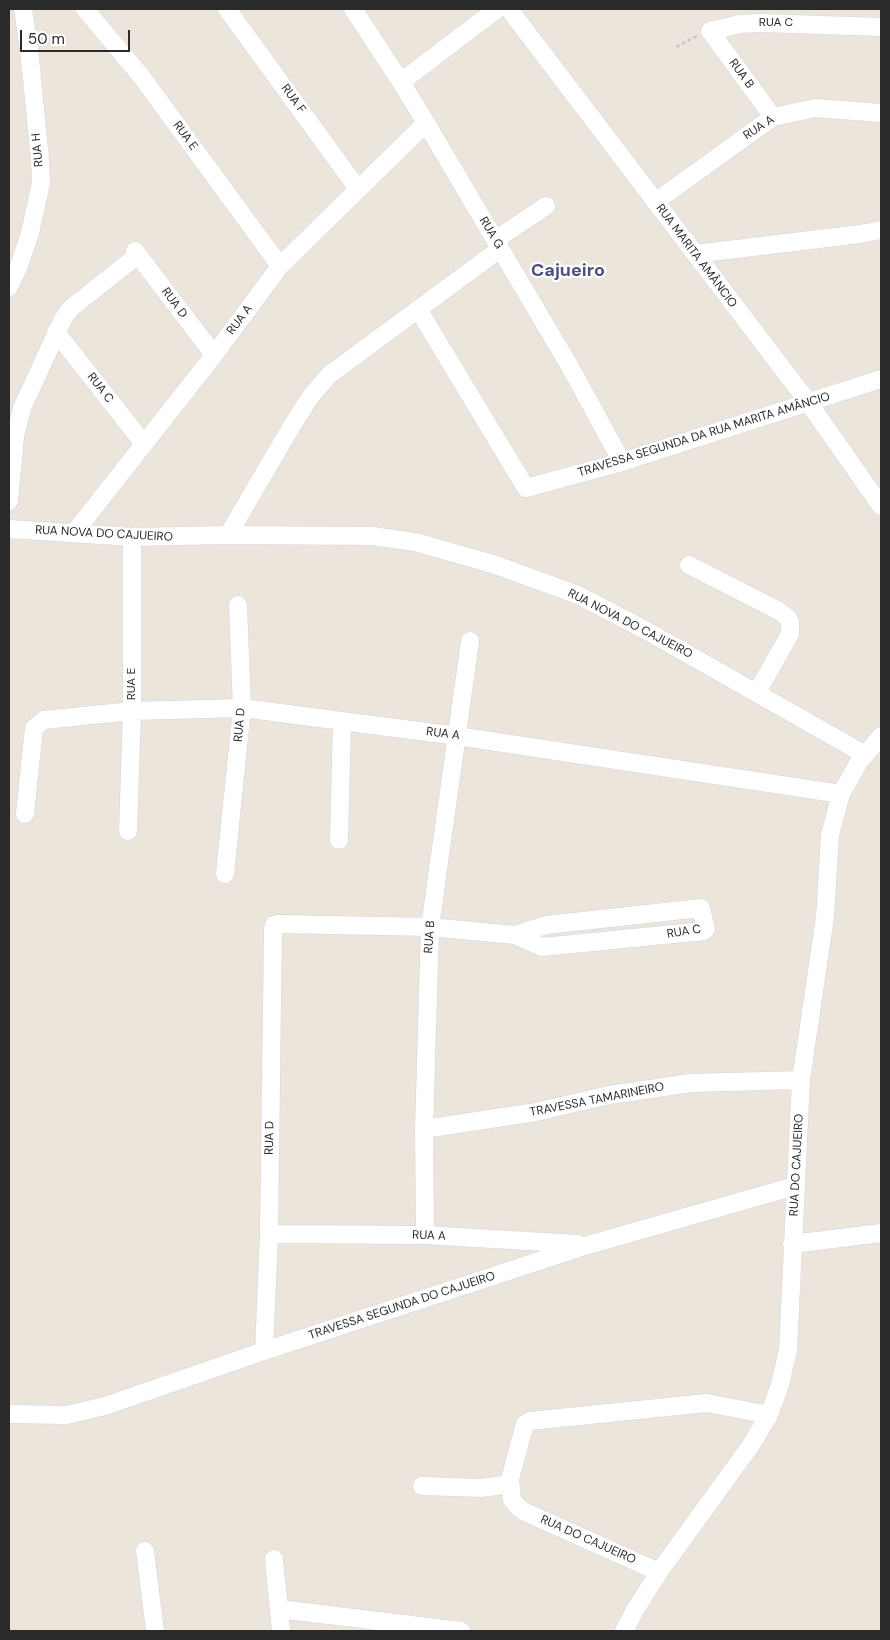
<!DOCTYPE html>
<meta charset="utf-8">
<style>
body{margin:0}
#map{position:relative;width:890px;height:1640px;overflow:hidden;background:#ece5db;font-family:"DM Sans",sans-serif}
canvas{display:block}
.frame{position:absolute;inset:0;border:10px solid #2a2a2a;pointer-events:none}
.scale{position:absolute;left:20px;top:30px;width:110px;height:22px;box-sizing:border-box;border:2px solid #2a2a2a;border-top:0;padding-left:6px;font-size:15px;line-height:18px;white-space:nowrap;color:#2a2a2a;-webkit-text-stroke:4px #fff;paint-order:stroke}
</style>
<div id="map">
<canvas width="890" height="1640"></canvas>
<div class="frame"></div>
<div class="scale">50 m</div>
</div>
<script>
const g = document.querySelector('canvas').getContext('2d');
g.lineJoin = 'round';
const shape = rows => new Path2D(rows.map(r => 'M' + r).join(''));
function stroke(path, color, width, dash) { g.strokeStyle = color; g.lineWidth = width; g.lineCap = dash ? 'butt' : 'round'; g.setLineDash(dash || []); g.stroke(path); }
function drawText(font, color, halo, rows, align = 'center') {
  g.font = font + ' "DM Sans",sans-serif'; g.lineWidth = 4.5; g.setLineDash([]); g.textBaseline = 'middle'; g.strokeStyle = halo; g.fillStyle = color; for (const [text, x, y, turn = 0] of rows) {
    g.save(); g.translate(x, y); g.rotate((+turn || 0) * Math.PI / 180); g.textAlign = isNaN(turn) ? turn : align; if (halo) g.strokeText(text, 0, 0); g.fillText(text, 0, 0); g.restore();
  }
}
const path = shape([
 [676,47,697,36]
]);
const minor = shape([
 [85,9,141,76,280,266],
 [227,9,358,189],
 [353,9,401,82,426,123,569,365,622,462],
 [509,9,808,402,881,506],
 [401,82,497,9],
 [773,117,710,31,740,24,761,23,881,27],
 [655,202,773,117,815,108,881,113],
 [495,240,546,206],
 [135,251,214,355],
 [695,254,860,234,881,230],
 [9,287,19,266,30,233,41,183,40,159,29,49,23,9],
 [418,309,526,488,622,462,881,379],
 [56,332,144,444],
 [9,501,15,437,22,408,63,319,71,308,138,255],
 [9,529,132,537,228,535,372,536,415,542,493,564,578,595,647,631,864,754],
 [74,533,214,355,280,266,426,123],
 [228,535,293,424,311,396,329,375,500,249],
 [689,565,779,611,788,618,790,622,790,634,757,692],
 [25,814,34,728,44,720,132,711,242,708,457,736,841,794],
 [128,831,132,711,132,537],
 [339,840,342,721],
 [225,874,242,708,238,605],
 [424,1129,536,1112,609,1095,691,1083,801,1080],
 [269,1234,425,1235,578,1244],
 [425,1235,424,1129,430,927,470,641],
 [792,1244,881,1233],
 [264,1351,269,1234,273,929,274,925,278,924,430,927,515,935,542,947,704,931,706,929,701,908,546,925,515,935],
 [9,1414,66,1415,105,1406,264,1351,588,1245,795,1186],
 [422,1486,481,1488,510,1484],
 [145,1551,155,1631],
 [274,1559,281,1631],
 [659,1572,523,1511,518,1507,512,1500,510,1479,525,1424,530,1421,707,1403,769,1415],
 [279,1609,461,1631],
 [624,1631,635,1610,659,1572,751,1445,769,1415,780,1385,788,1350,801,1080,825,917,830,835,841,794,859,762,881,736]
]);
const streetNames = [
 ["RUA C",776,23],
 ["RUA B",741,74,54],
 ["RUA F",293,99,54],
 ["RUA A",759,128,-33],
 ["RUA E",185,136,54],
 ["RUA H",38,150,-95],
 ["RUA G",491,233,59],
 ["RUA MARITA AMÂNCIO",696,256,53],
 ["RUA D",174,303,53],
 ["RUA A",240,320,-53],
 ["RUA C",100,388,52],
 ["TRAVESSA SEGUNDA DA RUA MARITA AMÂNCIO",704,435,-17],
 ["RUA NOVA DO CAJUEIRO",104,534,3],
 ["RUA NOVA DO CAJUEIRO",630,624,27],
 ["RUA E",132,684,-90],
 ["RUA D",240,725,-85],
 ["RUA A",443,734,7],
 ["RUA C",684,932,-9],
 ["RUA B",430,937,-86],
 ["TRAVESSA TAMARINEIRO",597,1100,-11],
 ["RUA D",270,1138,-89],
 ["RUA DO CAJUEIRO",797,1165,-87],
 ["RUA A",429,1236,2],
 ["TRAVESSA SEGUNDA DO CAJUEIRO",402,1306,-18],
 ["RUA DO CAJUEIRO",588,1540,24]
];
const districtNames = [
 ["Cajueiro",568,271]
];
stroke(minor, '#d1d4e3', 19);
stroke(path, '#c8c8c8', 2.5, [4, 2.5]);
stroke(minor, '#fff', 18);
drawText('12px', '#2a2a2a', '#fff', streetNames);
drawText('bold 18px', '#4a517b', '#fff', districtNames);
</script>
